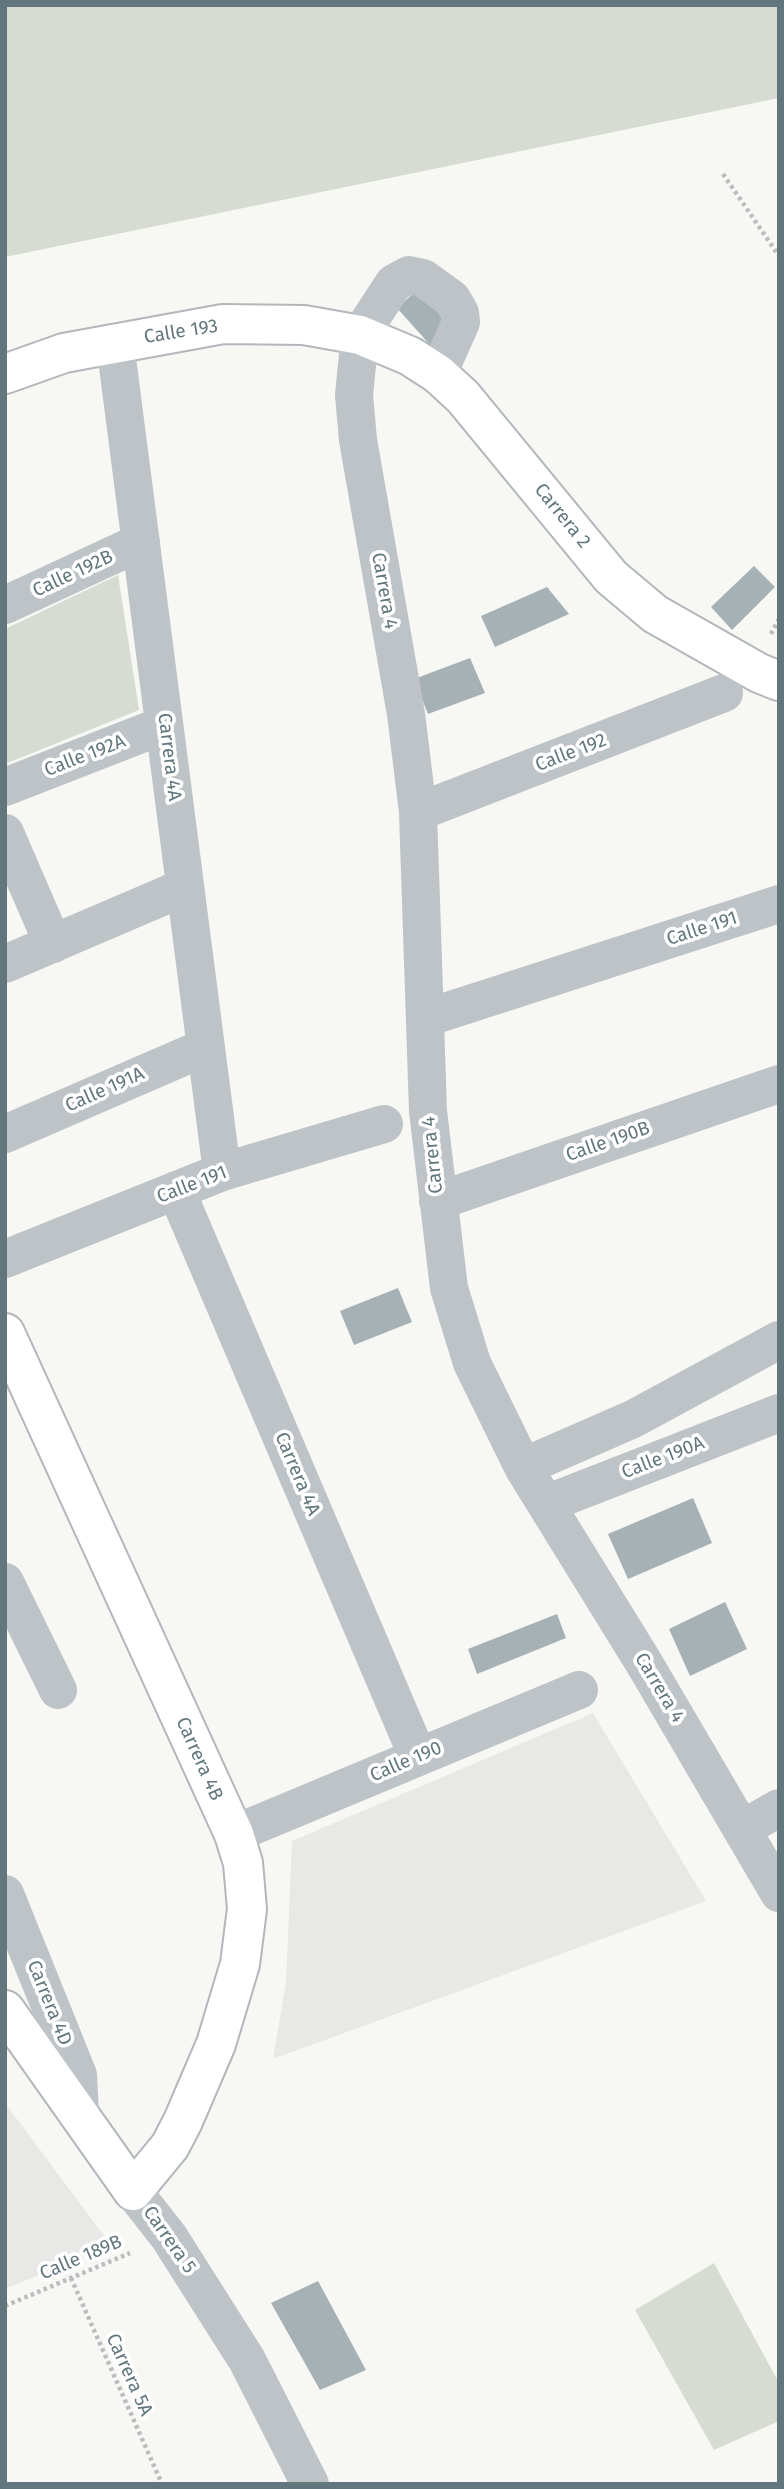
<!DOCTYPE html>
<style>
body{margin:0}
#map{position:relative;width:784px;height:2489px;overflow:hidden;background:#f7f7f4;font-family:"Fira Sans",sans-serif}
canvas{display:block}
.frame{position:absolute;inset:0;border:7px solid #62767e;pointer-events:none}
</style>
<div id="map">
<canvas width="784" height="2489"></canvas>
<div class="frame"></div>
</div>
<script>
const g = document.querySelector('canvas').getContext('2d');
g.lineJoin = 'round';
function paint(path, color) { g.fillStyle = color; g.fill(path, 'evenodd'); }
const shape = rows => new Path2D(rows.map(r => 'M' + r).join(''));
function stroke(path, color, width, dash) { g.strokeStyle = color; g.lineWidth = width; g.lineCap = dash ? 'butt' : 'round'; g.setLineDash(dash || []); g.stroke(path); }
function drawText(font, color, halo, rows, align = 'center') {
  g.font = font + ' "Fira Sans",sans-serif'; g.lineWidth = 7; g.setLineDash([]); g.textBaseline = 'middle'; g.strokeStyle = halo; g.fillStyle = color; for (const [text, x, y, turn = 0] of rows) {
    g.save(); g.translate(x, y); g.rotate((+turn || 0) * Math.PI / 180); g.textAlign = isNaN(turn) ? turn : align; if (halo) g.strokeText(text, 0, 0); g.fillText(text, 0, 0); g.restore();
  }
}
const built = shape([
 [593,1713,706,1901,273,2059,286,1982,292,1841],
 [5,2103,111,2245,5,2289]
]);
const green = shape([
 [5,5,779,5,779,98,5,257],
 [118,575,139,710,5,764,5,629],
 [714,2263,779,2383,779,2421,714,2450,635,2310]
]);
const building = shape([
 [423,285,456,324,431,346,397,308],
 [754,566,775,587,732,630,711,607],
 [547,587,569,614,495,647,481,616],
 [470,658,485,693,428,714,414,679],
 [398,1288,412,1322,354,1345,340,1311],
 [693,1498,712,1543,628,1579,608,1534],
 [725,1602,747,1649,690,1676,669,1629],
 [557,1614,566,1638,477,1674,468,1649],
 [318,2281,366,2370,320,2390,271,2303]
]);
const path = shape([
 [723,174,779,256],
 [771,634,779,619],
 [71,2278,162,2484],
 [5,2306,130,2253]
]);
const minor = shape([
 [115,343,222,1172],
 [438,374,461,322,460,313,452,299,423,278,409,275,394,283,360,335,354,395,358,440,406,714,418,812,428,1111,449,1288,472,1363,523,1467,644,1663,779,1893],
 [5,605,141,542],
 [5,787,164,725],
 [418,812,724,693],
 [5,833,53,944],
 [5,964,185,887],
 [426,1018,779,904],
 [5,1134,206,1047],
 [176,1190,418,1757],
 [438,1201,779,1084],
 [5,1259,222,1172,384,1124],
 [523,1467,633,1419,779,1340],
 [546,1504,779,1413],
 [5,1582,58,1690],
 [742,1829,779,1808],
 [234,1834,579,1690],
 [5,1894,78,2075,80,2115],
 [133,2191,169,2237,247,2360,310,2484]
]);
const major = shape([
 [5,374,64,353,223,324,304,325,360,335,410,356,438,374,463,397,611,577,655,614,759,673,779,681],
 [5,1333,234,1834,243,1863,247,1909,240,1964,216,2044,183,2121,170,2146,133,2191,5,2010]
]);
const streetNames = [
 ["Calle 193",181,332,-9],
 ["Carrera 2",562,516,51],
 ["Calle 192B",73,574,-25],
 ["Carrera 4",384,591,80],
 ["Calle 192",571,753,-21],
 ["Calle 192A",85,756,-21],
 ["Carrera 4A",169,757,83],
 ["Calle 191",702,929,-18],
 ["Calle 191A",105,1090,-24],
 ["Calle 190B",608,1142,-19],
 ["Carrera 4",433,1155,-96],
 ["Calle 191",192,1185,-21],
 ["Calle 190A",663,1458,-21],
 ["Carrera 4A",297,1474,67],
 ["Carrera 4",659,1688,59],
 ["Carrera 4B",199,1759,66],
 ["Calle 190",406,1762,-23],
 ["Carrera 4D",49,2003,68],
 ["Carrera 5",169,2240,55],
 ["Calle 189B",81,2258,-23],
 ["Carrera 5A",129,2375,66]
];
paint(built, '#e8e8e7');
paint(green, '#d7dcd3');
paint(building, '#a6b1b5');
stroke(major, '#b1b7ba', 42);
stroke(path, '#babdbf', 4.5, [3.5, 3.5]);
stroke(minor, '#bdc3c6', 38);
stroke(major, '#fff', 38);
drawText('19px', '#62767e', '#fff', streetNames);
</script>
